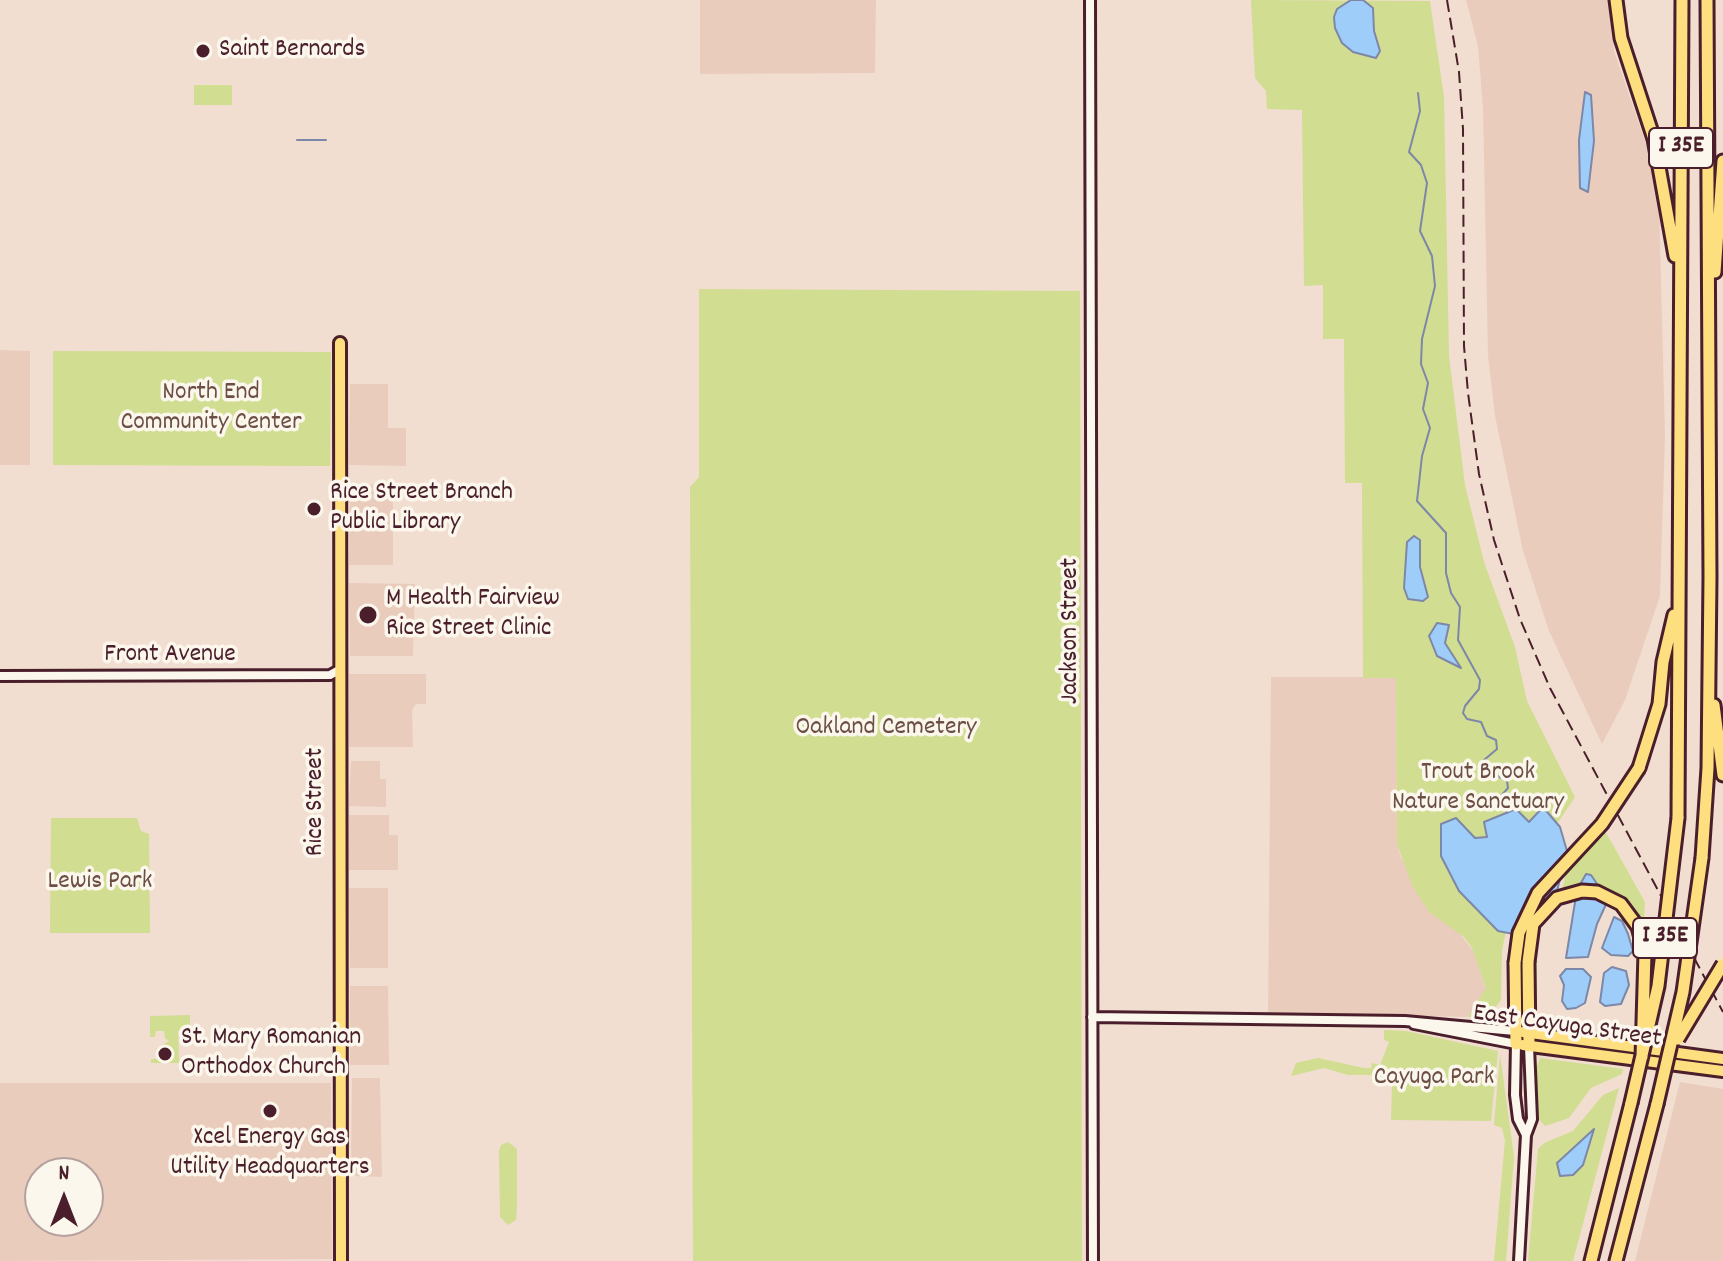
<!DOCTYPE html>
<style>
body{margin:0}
#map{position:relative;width:1723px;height:1261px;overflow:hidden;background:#f1ded0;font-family:Dekko,sans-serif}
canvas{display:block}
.north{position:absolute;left:24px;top:1157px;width:80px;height:80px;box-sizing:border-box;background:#fbf7ec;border:2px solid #b4a19f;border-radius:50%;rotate:0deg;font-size:22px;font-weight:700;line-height:32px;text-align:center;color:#4a1f2b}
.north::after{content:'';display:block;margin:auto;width:28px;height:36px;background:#4a1f2b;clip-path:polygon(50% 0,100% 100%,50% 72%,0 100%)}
</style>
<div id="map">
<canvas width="1723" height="1261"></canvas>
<div class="north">N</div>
</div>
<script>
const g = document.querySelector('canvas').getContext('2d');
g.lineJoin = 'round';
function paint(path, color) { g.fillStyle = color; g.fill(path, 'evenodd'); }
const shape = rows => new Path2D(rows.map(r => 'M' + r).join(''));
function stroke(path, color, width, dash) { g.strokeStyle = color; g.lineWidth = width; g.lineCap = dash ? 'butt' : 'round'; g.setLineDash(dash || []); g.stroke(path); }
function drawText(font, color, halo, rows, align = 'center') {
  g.font = font + ' Dekko,sans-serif'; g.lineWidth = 7; g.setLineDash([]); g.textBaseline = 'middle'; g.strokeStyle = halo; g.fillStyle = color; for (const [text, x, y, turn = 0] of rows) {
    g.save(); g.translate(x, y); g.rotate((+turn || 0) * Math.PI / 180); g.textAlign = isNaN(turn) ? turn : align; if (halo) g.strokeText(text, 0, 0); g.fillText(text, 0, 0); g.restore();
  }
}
const built = shape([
 [700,0,876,0,875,73,700,74],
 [1466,0,1611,0,1614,51,1646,144,1659,202,1665,436,1660,596,1625,700,1602,744,1549,631,1523,551,1495,416,1488,356,1483,109,1478,46],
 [0,350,30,351,30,465,0,465],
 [350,384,388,384,388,428,406,428,406,466,349,465],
 [350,484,393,485,393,565,349,565],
 [349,583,415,584,413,656,350,656],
 [349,674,426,674,426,704,416,704,412,710,413,747,349,747],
 [1271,677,1396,677,1397,844,1401,858,1474,952,1486,989,1468,1017,1268,1013],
 [351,761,380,761,380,779,386,779,386,807,349,806],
 [349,815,389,815,389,835,398,835,398,870,349,870],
 [349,888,388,888,388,968,350,968],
 [350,986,388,986,389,1065,350,1065],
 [352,1078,380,1078,382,1177,351,1176],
 [1680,1082,1723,1089,1723,1261,1635,1261],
 [0,1083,331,1083,332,1259,0,1261],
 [40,1173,88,1173,88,1221,40,1221]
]);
const green = shape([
 [1251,0,1430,1,1444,97,1449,356,1465,485,1484,562,1515,647,1527,701,1575,797,1516,885,1502,950,1501,1000,1489,1016,1468,1017,1486,988,1472,948,1464,937,1429,912,1412,885,1397,844,1396,678,1363,678,1362,483,1345,483,1344,339,1323,339,1323,285,1304,286,1302,110,1267,109,1266,91,1255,78],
 [194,85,232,85,232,105,194,105],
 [699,289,1080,291,1082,1261,693,1261,690,487,699,477],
 [53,351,331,352,330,466,53,465],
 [51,818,137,818,141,831,149,834,150,933,50,933],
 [1604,829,1645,902,1643,933,1627,903,1608,891,1589,885,1562,889,1569,864],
 [190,1015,190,1031,178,1031,179,1059,182,1063,151,1063,151,1059,171,1059,175,1052,156,1049,169,1041,165,1038,164,1031,156,1031,155,1037,150,1037,150,1016],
 [1384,1030,1406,1031,1498,1051,1491,1121,1391,1120,1392,1081,1371,1081,1371,1075,1348,1075,1324,1068,1291,1076,1296,1063,1318,1058,1364,1068,1371,1068,1372,1063,1380,1065,1389,1042,1384,1040],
 [1500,1054,1514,1157,1506,1261,1494,1261,1505,1140,1502,1128,1494,1125],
 [1540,1058,1623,1069,1622,1074,1591,1088,1569,1118,1545,1126,1537,1117,1536,1069],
 [1619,1088,1573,1261,1528,1261,1538,1149,1544,1143,1573,1131,1603,1095],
 [508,1142,517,1149,517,1206,516,1220,508,1225,500,1217,499,1151,501,1145]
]);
const water = shape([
 [1351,0,1363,0,1373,8,1374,31,1380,51,1376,58,1353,52,1342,43,1335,28,1334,17,1337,9,1351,0],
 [1585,92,1591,95,1594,141,1588,192,1580,188,1579,140,1585,92],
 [1414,536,1420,540,1420,567,1428,597,1423,601,1408,599,1404,588,1407,542,1414,536],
 [1437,623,1449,625,1445,643,1461,668,1437,656,1429,636,1437,623],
 [1543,807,1560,827,1567,851,1555,899,1537,931,1529,937,1498,931,1459,891,1441,856,1441,824,1456,818,1475,838,1487,837,1484,822,1516,809,1529,822,1543,807],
 [1586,874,1591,875,1608,900,1597,924,1588,957,1566,958,1577,890,1586,874],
 [1614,917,1622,921,1628,934,1633,951,1628,956,1611,955,1602,948,1614,917],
 [1612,967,1626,971,1629,985,1621,1004,1605,1006,1600,1002,1604,973,1612,967],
 [1566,969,1583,969,1591,977,1585,1003,1576,1008,1567,1009,1562,1001,1564,985,1560,976,1566,969],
 [1594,1129,1583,1165,1573,1175,1560,1176,1557,1163,1594,1129]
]);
const stream = shape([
 [1418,93,1420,111,1409,152,1421,165,1427,183,1420,231,1432,256,1435,286,1422,339,1421,364,1428,383,1423,409,1430,428,1422,456,1417,501,1446,533,1446,573,1451,593,1460,607,1458,640,1480,680,1479,689,1465,706,1463,713,1467,719,1481,722,1487,736,1496,740,1497,749,1484,760,1483,768,1507,781,1508,788,1500,797,1507,813],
 [297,140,326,140]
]);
const minor = shape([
 [1090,0,1093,1261],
 [0,676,330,675,339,670],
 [1092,1017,1405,1021,1515,1031],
 [1414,1024,1516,1044,1515,1095,1518,1119,1526,1135],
 [1519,1261,1526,1135,1532,1119,1529,1046]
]);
const major = shape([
 [340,343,341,1261],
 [1523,1032,1723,1059],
 [1523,1045,1723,1071]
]);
const highway = shape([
 [1616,0,1621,38,1654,139,1675,256],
 [1715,272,1723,161],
 [1714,705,1723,775],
 [1639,768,1659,704,1663,662,1674,615],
 [1678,818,1682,0],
 [1702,858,1708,768,1710,577,1707,0],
 [1528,962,1529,1046],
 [1515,963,1516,1044],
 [1591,1261,1631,1103],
 [1616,1261,1657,1104]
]);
const rail = shape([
 [1447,0,1459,72,1463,129,1464,346,1468,393,1479,474,1494,540,1520,619,1550,688,1723,1012]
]);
const highwayBridge = shape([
 [1528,962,1533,924,1557,898,1582,891,1597,892,1621,904,1638,927,1645,953,1642,1057],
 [1515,963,1519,933,1538,893,1602,824,1639,768],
 [1678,1039,1723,964],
 [1631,1103,1658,986,1678,818],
 [1657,1104,1683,992,1702,858]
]);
const markers = [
 [203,51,8,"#4a1f2b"],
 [314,509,8,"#4a1f2b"],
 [368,615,10,"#4a1f2b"],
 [165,1054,8,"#4a1f2b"],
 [270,1111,8,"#4a1f2b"]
];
const shields = [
 [1681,148,64],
 [1665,938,64]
];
const shieldNames = [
 ["I 35E",1681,148],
 ["I 35E",1665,938]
];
const poiNames = [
 ["Saint Bernards",219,51],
 ["Rice Street Branch",330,494],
 ["Public Library",330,524],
 ["M Health Fairview",386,600],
 ["Rice Street Clinic",386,630],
 ["St. Mary Romanian",181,1039],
 ["Orthodox Church",181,1069],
 ["Xcel Energy Gas",270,1139,"center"],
 ["Utility Headquarters",270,1169,"center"]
];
const parkNames = [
 ["North End",211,394],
 ["Community Center",211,424],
 ["Oakland Cemetery",886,729],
 ["Trout Brook",1478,774],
 ["Nature Sanctuary",1478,804],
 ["Lewis Park",100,883],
 ["Cayuga Park",1434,1079]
];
const streetNames = [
 ["Jackson Street",1072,631,-90],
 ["Front Avenue",170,656],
 ["Rice Street",317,802,-90],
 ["East Cayuga Street",1567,1028,8]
];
paint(built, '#eaccbd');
paint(green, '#d1dd90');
paint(water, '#9fcdfa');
stroke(water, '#7d87a7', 2);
stroke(stream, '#7d87a7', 2);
stroke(minor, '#4a1f2b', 14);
stroke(major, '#4a1f2b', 16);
stroke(highway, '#4a1f2b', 17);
stroke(minor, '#fbf7ec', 8);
stroke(major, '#fedf80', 10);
stroke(highway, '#fedf80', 11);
stroke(rail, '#4a1f2b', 2, [12, 6]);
stroke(highwayBridge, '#4a1f2b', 17, []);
stroke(highwayBridge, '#fedf80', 11);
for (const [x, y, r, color] of markers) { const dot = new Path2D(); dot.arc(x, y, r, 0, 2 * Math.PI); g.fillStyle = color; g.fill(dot); stroke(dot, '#fbf7ec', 3); }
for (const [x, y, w] of shields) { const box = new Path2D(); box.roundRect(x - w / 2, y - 20, w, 40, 6); g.fillStyle = '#fbf7ec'; g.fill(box); stroke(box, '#4a1f2b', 2); }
drawText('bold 24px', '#4a1f2b', null, shieldNames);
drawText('26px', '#4a1f2b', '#fbf7ec', poiNames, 'left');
drawText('26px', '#6c4e44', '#fbf7ec', parkNames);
drawText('26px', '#4a1f2b', '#fbf7ec', streetNames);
</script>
